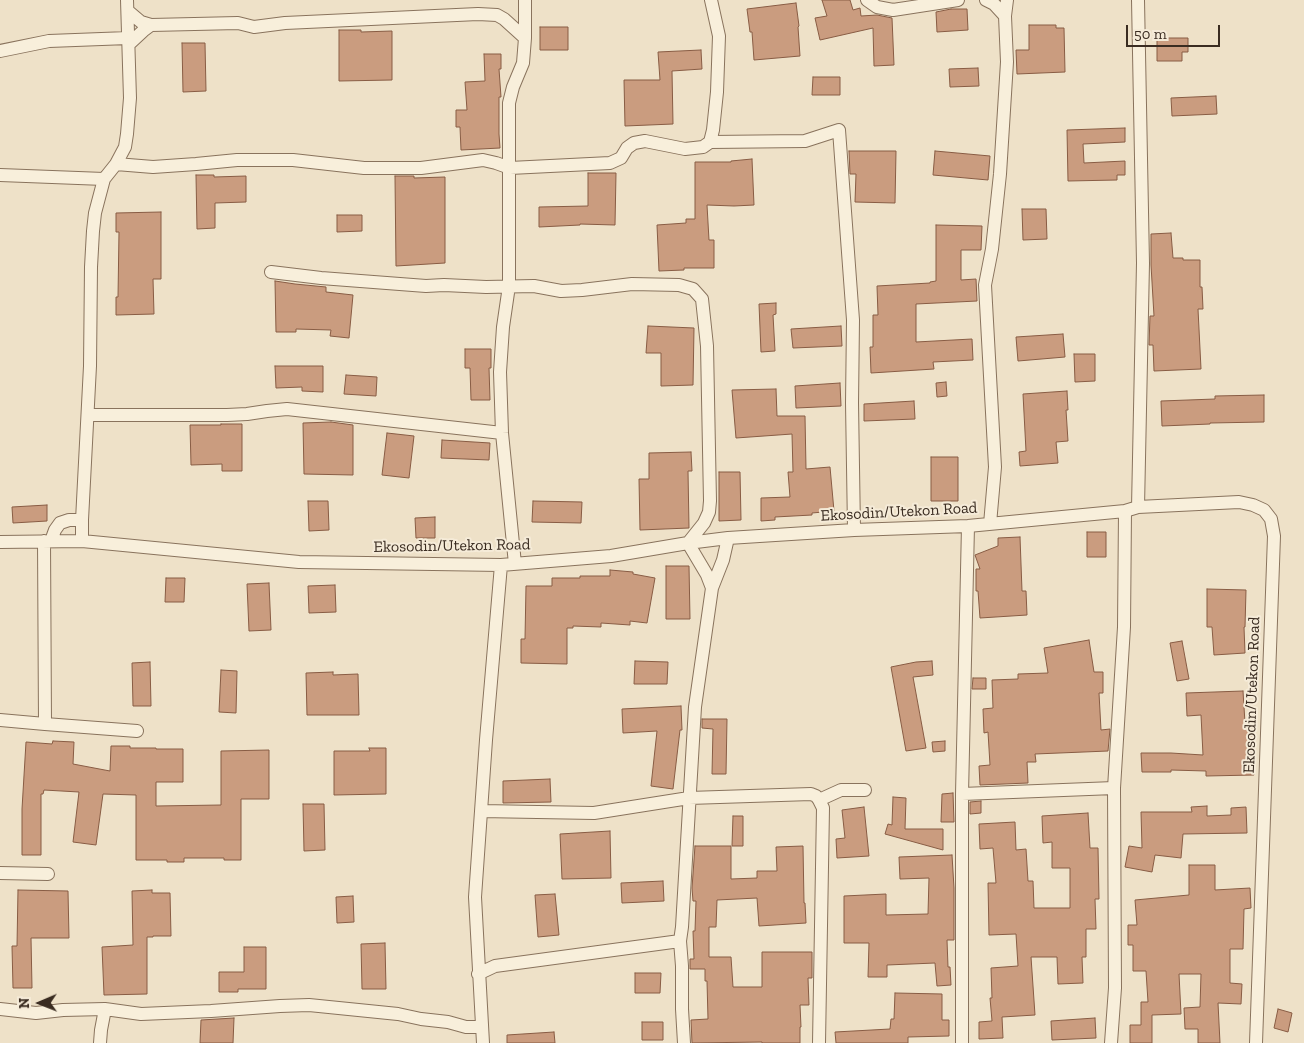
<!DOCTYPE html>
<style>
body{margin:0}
#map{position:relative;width:1304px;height:1043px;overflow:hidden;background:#eee1c8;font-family:"Zilla Slab",serif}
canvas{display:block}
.north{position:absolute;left:15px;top:978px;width:50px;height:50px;-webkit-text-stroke:4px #f5ebd8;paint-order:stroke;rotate:269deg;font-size:14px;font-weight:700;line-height:20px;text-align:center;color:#3a2c21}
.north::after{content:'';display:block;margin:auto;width:18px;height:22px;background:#3a2c21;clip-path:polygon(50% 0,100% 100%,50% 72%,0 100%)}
.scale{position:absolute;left:1126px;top:25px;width:94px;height:22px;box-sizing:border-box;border:2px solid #3a2c21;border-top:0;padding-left:6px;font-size:15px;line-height:18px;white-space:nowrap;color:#3a2c21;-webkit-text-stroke:4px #f5ebd8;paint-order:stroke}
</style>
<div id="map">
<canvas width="1304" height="1043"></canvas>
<div class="north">N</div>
<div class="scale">50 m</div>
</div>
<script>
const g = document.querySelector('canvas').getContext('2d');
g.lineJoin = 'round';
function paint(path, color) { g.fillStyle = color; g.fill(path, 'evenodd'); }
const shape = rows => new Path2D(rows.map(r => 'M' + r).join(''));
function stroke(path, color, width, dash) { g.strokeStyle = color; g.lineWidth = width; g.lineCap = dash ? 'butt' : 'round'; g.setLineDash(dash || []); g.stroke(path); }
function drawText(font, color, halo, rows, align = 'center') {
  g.font = font + ' "Zilla Slab",serif'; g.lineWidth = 4; g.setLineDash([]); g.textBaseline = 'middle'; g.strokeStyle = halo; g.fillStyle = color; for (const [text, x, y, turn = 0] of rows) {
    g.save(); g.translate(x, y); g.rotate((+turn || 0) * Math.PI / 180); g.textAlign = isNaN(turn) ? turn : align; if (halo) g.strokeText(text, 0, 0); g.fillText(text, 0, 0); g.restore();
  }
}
const building = shape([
 [822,0,850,0,853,10,860,8,861,16,877,15,892,18,894,65,874,66,873,28,820,40,815,18,827,16,822,0],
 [796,3,799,26,798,27,800,56,754,60,752,32,750,32,747,9,796,3],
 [951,9,967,9,968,30,937,32,936,12,951,9],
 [1029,25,1056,25,1056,28,1064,28,1065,72,1017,74,1016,50,1029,50,1029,25],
 [540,27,568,27,568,50,540,50,540,27],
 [339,30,361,30,361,32,392,31,392,80,339,81,339,30],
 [1157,38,1188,38,1188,52,1182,52,1182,61,1157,61,1157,38],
 [182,43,205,43,206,91,183,92,182,43],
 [701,50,702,69,672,71,673,124,625,126,624,80,660,80,658,52,701,50],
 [484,54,501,54,501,69,499,69,501,97,499,97,499,134,500,148,461,150,460,127,456,127,456,110,467,110,465,82,485,81,484,54],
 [978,68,979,86,950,87,949,69,978,68],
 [813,77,840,77,840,95,812,95,813,77],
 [1216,96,1217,114,1172,116,1171,98,1216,96],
 [1125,128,1125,142,1083,144,1084,163,1125,161,1125,175,1117,175,1117,180,1068,181,1067,130,1125,128],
 [849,151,896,151,895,203,855,202,856,174,850,174,849,151],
 [935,151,990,156,988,180,933,175,935,151],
 [752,159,754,205,734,206,707,205,709,240,714,240,714,268,684,268,684,270,659,271,657,225,686,223,686,219,695,219,695,162,731,162,731,161,752,159],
 [588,173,616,173,615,225,580,224,580,225,539,227,539,207,588,206,588,173],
 [196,175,214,175,214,177,246,176,246,202,215,203,215,228,197,229,196,175],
 [395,176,414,176,414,178,445,177,445,263,396,266,395,176],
 [1022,209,1046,209,1047,239,1023,240,1022,209],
 [161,212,161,279,153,279,154,314,116,315,116,297,118,297,119,232,116,232,116,213,161,212],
 [337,215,362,215,362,231,337,232,337,215],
 [936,225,982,226,981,250,961,250,961,280,976,279,977,301,916,304,916,342,972,339,973,360,933,362,934,369,871,373,870,347,873,347,873,315,878,315,877,286,930,283,930,282,936,281,936,225],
 [1171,233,1173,258,1183,258,1183,260,1200,260,1200,287,1202,287,1203,309,1198,309,1201,369,1154,371,1153,345,1149,345,1150,316,1154,316,1151,265,1151,234,1171,233],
 [275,281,295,284,326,287,326,292,353,295,349,338,330,336,331,330,296,329,296,332,276,332,275,281],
 [776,303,776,314,773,315,775,351,761,352,759,304,776,303],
 [648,326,694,328,693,385,661,386,661,353,646,353,648,326],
 [841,326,842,346,793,348,791,329,841,326],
 [1063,334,1065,357,1018,361,1016,337,1063,334],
 [465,349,491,349,491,368,489,368,490,400,471,400,470,368,465,368,465,349],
 [1074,354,1095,354,1095,381,1075,382,1074,354],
 [275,366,323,366,323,392,302,391,302,387,276,388,275,366],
 [346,375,377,377,376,396,344,394,346,375],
 [946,382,947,396,937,397,936,383,946,382],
 [840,383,841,406,796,408,795,386,840,383],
 [776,389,777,416,805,416,806,469,830,467,834,511,812,513,812,515,775,517,775,520,761,521,761,498,790,497,788,472,793,472,792,434,736,438,732,390,776,389],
 [1067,391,1068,410,1066,410,1068,441,1056,442,1058,463,1020,466,1019,452,1026,451,1023,394,1067,391],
 [1264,395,1264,422,1210,423,1210,424,1162,426,1161,401,1215,399,1215,396,1264,395],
 [914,401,915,419,864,421,864,404,914,401],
 [331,422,353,425,353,475,304,474,303,423,331,422],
 [221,424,242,424,242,471,222,471,222,464,191,465,190,425,221,425,221,424],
 [387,433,414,436,409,478,382,475,387,433],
 [442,440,490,443,489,460,441,458,442,440],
 [691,452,692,471,688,471,689,528,640,530,639,479,649,479,649,453,691,452],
 [931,457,958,457,958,501,931,501,931,457],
 [719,472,740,472,741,520,719,521,719,472],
 [308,501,328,501,329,530,309,531,308,501],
 [533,501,582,502,581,523,532,522,533,501],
 [47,505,47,521,13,523,12,507,47,505],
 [435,517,435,538,416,538,415,518,435,517],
 [1087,532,1106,532,1106,557,1087,557,1087,532],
 [1020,537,1022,591,1026,591,1027,615,980,618,978,591,976,591,976,569,980,569,975,555,998,546,998,538,1020,537],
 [666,566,689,566,690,619,666,619,666,566],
 [610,570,633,572,633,574,655,578,647,623,630,621,630,625,601,623,601,627,573,626,573,628,567,628,567,664,521,663,521,639,525,639,526,586,552,586,552,578,580,578,580,576,610,576,610,570],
 [166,578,185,578,184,602,165,602,166,578],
 [269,583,271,630,249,631,247,584,269,583],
 [335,585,336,612,309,613,308,586,335,585],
 [1207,589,1246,590,1245,627,1244,627,1245,653,1214,655,1212,627,1207,627,1207,589],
 [1089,640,1094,672,1103,672,1103,693,1099,693,1101,730,1110,729,1108,751,1035,754,1036,762,1027,762,1028,783,980,785,979,766,990,765,988,732,984,733,983,709,993,708,992,680,1018,679,1018,674,1048,673,1044,648,1089,640],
 [1182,641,1189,679,1177,681,1170,643,1182,641],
 [635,661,668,662,667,684,634,684,635,661],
 [932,661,933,675,913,677,926,748,906,751,891,667,916,662,932,661],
 [150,662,151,706,133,706,132,663,150,662],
 [221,670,237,671,236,713,219,712,221,670],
 [333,672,333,675,358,674,359,715,307,715,306,673,333,672],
 [973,678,986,678,986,689,972,689,973,678],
 [1243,691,1245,723,1253,723,1254,775,1206,776,1206,771,1171,770,1171,772,1142,772,1141,753,1171,753,1203,755,1201,715,1187,716,1186,693,1243,691],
 [681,706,682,730,680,730,673,789,651,786,657,731,623,733,622,709,681,706],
 [702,719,727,719,726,774,712,774,713,729,702,728,702,719],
 [53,741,74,742,73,764,110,771,111,746,130,746,130,748,156,748,156,749,183,749,183,782,156,782,156,806,221,805,221,751,269,750,269,799,241,799,241,860,224,860,224,858,184,858,184,862,167,862,167,860,136,860,136,795,103,794,96,845,73,842,79,792,44,790,43,794,41,794,41,855,22,855,22,809,26,742,52,744,53,741],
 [945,741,945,751,933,752,932,742,945,741],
 [369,748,386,748,386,794,334,795,334,751,370,751,369,748],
 [550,779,551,802,503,803,503,781,550,779],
 [953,793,954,822,941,822,942,794,953,793],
 [893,797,906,798,905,829,943,829,943,850,885,834,888,824,892,825,893,797],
 [981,801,981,813,970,814,970,802,981,801],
 [303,804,324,804,325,850,304,851,303,804],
 [1207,806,1207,816,1231,815,1231,808,1246,807,1247,833,1183,834,1181,858,1155,855,1152,872,1125,867,1129,846,1142,848,1141,812,1192,812,1191,807,1207,806],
 [864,807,869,856,837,858,836,839,845,838,842,810,864,807],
 [1088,813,1090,848,1098,848,1099,899,1095,899,1096,929,1086,929,1086,957,1082,957,1083,983,1058,984,1057,957,1031,957,1035,1015,1002,1017,1003,1038,979,1039,979,1022,992,1021,990,998,992,998,991,968,1018,966,1016,934,989,935,988,883,996,883,993,848,980,849,979,824,1015,822,1016,850,1026,849,1028,881,1033,881,1034,908,1070,908,1070,868,1052,868,1052,842,1043,843,1042,816,1088,813],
 [733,816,743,816,743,846,732,846,733,816],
 [610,831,611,878,562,879,560,834,610,831],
 [695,846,731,846,731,879,757,878,757,871,777,871,776,847,803,846,804,903,805,903,806,923,759,926,757,898,717,900,716,927,709,927,709,957,731,957,733,987,762,987,762,952,812,952,812,978,808,978,809,1005,800,1005,801,1027,800,1027,800,1043,762,1043,762,1042,692,1043,691,1020,708,1019,707,981,705,981,705,969,690,969,690,959,694,959,693,931,695,931,696,901,693,901,692,888,695,846],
 [952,855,954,888,954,940,947,940,948,967,950,967,951,985,937,986,935,963,887,965,887,977,868,977,869,943,844,943,844,896,886,894,886,915,928,914,929,878,900,879,899,857,952,855],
 [1189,865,1215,865,1215,890,1250,888,1251,908,1244,909,1243,949,1230,949,1230,983,1242,984,1241,1004,1218,1003,1220,1043,1198,1043,1198,1029,1185,1029,1184,1008,1200,1007,1201,974,1179,974,1181,1014,1152,1015,1152,1043,1130,1043,1130,1025,1141,1025,1141,1002,1148,1002,1146,971,1133,971,1133,945,1128,945,1128,925,1137,925,1135,900,1189,895,1189,865],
 [663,881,664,901,622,903,621,883,663,881],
 [18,890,68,891,69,938,31,938,32,988,13,988,12,946,17,946,18,890],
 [152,890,152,893,170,893,171,936,153,936,153,937,147,937,147,994,104,995,102,947,133,945,132,891,152,890],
 [555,894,559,935,538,937,535,895,555,894],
 [353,896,354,922,337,923,336,897,353,896],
 [385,943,386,989,362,989,361,944,385,943],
 [244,947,266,947,266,989,238,989,238,992,219,992,219,972,244,972,244,947],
 [635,973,661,973,660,993,635,993,635,973],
 [895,993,942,994,942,1020,949,1020,949,1036,908,1037,908,1043,836,1043,835,1032,890,1029,891,1019,894,1019,895,993],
 [1278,1009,1292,1013,1288,1032,1274,1028,1278,1009],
 [234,1018,233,1043,200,1043,201,1020,234,1018],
 [1095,1018,1096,1038,1052,1040,1051,1021,1095,1018],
 [642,1022,663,1022,663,1040,642,1040,642,1022],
 [554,1032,555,1043,507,1043,507,1035,554,1032]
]);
const street = shape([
 [867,0,877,7,893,10,958,0],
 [986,0,994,4,1005,16],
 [128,11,141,22,151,25,238,23,254,27,285,23,478,14,497,15,504,19,525,38],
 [129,44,143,31,151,25],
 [0,51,49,41,128,38],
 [710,142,805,141,839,130,853,320,852,403,854,530],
 [116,164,153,167,196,164,237,160,293,160,364,168,421,168,483,160,496,163,510,168,610,163,621,158,627,148,634,143,645,141,685,149,703,147,710,142,713,130,717,92,719,36,711,0],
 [0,175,104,179],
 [271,272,321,278,426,286,444,285,486,287,534,286,561,291,582,290,632,284,679,285,693,289,702,299,707,346,710,501,709,512,704,523,688,543,707,575,712,588],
 [88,415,227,415,247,414,267,411,287,409,502,433],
 [1138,507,1143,263,1138,0],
 [990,524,995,467,985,285,992,249,1000,174,1007,62,1005,16,1007,0],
 [51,541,55,530,60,523,69,520,82,520],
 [82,541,82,520,90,366,91,267,93,231,95,213,104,179,116,164,125,147,127,134,130,98,127,0],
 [0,542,82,541,299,562,501,565,611,556,688,543,728,538,854,530,968,526,1125,511,1138,507,1239,502,1253,505,1264,510,1271,519,1274,536,1256,1043],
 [515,564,502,433,500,372,503,327,509,286,509,103,513,87,523,63,525,38,525,0],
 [0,720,45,724,44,541],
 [45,724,137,731],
 [962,794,1114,788],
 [819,800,841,790,865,790],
 [481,811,594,813,689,798,811,794,816,796,819,800,823,808,819,1043],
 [0,873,48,874],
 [478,974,495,966,680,941],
 [0,1009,36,1013,63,1010,105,1009,141,1014,211,1011,280,1006,309,1005,398,1014,421,1019,448,1022,466,1027,482,1027],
 [100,1043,101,1030,105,1009],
 [483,1043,475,897,486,740,501,565],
 [684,1043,682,1009,682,966,680,941,682,927,695,707,712,588,723,560,728,538],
 [962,1043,962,794,968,526],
 [1111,1043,1115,988,1114,788,1124,627,1125,511]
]);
const streetNames = [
 ["Ekosodin/Utekon Road",899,512,-3],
 ["Ekosodin/Utekon Road",452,546,-1],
 ["Ekosodin/Utekon Road",1252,695,-88]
];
paint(building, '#ca9c7f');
stroke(building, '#885c44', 1);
stroke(street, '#89735d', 14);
stroke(street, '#f8efdb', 12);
drawText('16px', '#3a2c21', '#f5ebd8', streetNames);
</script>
